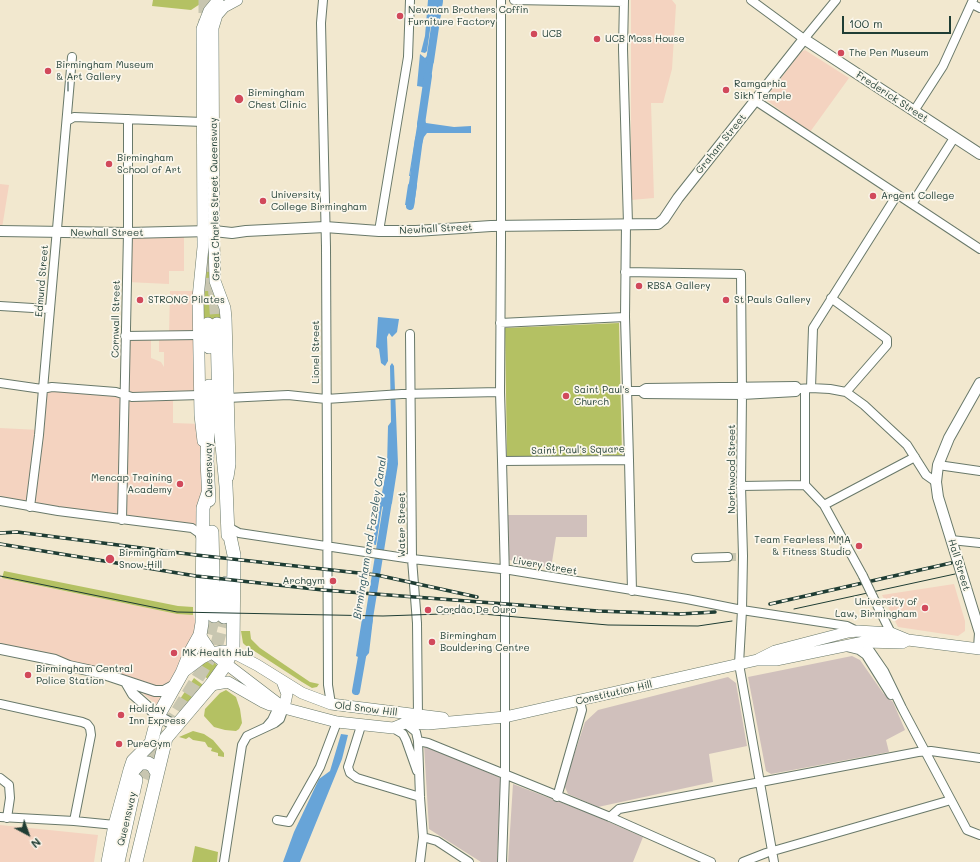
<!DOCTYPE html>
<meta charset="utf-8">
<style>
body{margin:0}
#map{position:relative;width:980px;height:862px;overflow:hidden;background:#f2e8cf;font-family:Mali,sans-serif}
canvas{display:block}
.north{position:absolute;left:8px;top:814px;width:40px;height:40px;-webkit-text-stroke:3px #fbf7ec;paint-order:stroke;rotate:139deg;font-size:11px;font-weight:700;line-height:16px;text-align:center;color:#1f3d34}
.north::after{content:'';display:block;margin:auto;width:14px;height:18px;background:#1f3d34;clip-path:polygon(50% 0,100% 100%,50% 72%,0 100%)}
.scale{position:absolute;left:842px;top:16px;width:109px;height:18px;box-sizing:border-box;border:2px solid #1f3d34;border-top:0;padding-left:5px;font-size:12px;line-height:14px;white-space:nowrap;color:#1f3d34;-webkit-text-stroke:3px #fbf7ec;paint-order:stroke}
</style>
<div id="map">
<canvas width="980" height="862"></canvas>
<div class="north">N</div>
<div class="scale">100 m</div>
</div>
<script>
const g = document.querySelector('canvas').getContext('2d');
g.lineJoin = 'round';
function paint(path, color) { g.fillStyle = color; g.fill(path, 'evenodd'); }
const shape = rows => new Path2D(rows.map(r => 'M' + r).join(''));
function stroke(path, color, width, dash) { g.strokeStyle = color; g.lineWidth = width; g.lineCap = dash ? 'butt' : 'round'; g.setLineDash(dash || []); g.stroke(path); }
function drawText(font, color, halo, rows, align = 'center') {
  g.font = font + ' Mali,sans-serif'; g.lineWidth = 3.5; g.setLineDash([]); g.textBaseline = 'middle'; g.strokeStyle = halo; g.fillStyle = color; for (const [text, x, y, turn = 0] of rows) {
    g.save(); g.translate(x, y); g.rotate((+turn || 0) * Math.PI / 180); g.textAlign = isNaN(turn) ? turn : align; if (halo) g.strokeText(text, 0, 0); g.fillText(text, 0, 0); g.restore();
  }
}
const built = shape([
 [631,0,672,0,676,5,672,69,663,103,651,103,654,198,631,200],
 [805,50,849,78,810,132,765,99,801,52],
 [0,184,9,185,2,228,0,228],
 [130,232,184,232,184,271,169,271,169,284,127,282],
 [170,291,199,291,200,395,173,396,173,423,201,424,207,461,199,533,0,501,0,428,39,430,42,389,124,394,125,336,151,336,151,358,161,362,164,367,164,352,159,352,159,336,169,335],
 [0,578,177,614,193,615,195,620,202,623,157,705,130,683,0,649],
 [954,584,965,621,965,631,958,636,898,627,882,595],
 [0,825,98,835,94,862,0,862]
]);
const industrial = shape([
 [508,515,587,515,587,537,556,537,551,568,509,560],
 [852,656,860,660,883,693,893,702,905,730,886,740,889,752,771,774,766,771,748,677],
 [728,677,736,683,747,746,709,754,713,782,598,807,568,794,564,785,585,722,598,710],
 [424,745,501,778,497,862,481,862,429,829],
 [513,784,591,814,643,837,633,862,508,862]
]);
const green = shape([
 [153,0,206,0,191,10,152,6],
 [208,250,209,250,222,322,204,322,204,306],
 [619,323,622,455,507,457,505,328],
 [4,571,178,606,193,607,193,615,177,614,2,578],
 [241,631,250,631,251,639,260,648,310,682,319,684,317,687,312,688,302,682,245,645,243,643],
 [211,659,218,666,208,679,195,669],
 [194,678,203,685,184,706,178,703,184,704,185,702,180,699],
 [226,690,236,697,240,709,242,723,239,729,236,731,225,730,214,727,204,716,205,709,220,693],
 [193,731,204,734,213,740,224,753,224,757,218,756,218,753,211,751,212,748,208,747,205,742,193,740,189,737,186,739,179,737],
 [195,846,218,852,217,862,192,862]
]);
const water = shape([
 [428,0,443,0,440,18,435,24,433,20,431,23,427,51,425,53,421,52,425,36],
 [432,51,434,59,431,79,426,87,424,81,423,87,417,86,420,54,425,58],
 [423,113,426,123,454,127,471,126,471,133,427,133,424,137,422,144,417,149,415,148,410,176,409,176,418,120],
 [413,176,417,185,414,206,405,205,408,185],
 [378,317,399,319,397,332,392,337,389,333,387,337,388,361,385,366,381,363,379,349,376,347],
 [392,363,394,366,398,464,392,503,386,512,385,505,382,507,376,545,372,544,387,467,388,426,391,422,390,366],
 [362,619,373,619,369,653,362,661,360,654,358,657,356,656],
 [341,734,348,735,342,759,300,862,283,862,294,832,319,779,330,771]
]);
const canal = shape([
 [430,61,439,0],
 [421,124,428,76],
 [410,206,419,139],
 [367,630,388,501],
 [356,691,363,651]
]);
const minorTunnel = shape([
 [728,557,739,557]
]);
const trunkTunnel = shape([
 [205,0,205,25],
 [207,240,208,293],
 [214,282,217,324],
 [192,668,208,640,214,616],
 [145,779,164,733,216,648,224,617]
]);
const minor = shape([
 [323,0,321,23,326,247,328,685,331,704],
 [501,0,501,240,500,392,502,461,629,460,625,317,626,224],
 [514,0,624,2],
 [624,0,623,49,628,224],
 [751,0,804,39,836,0],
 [972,4,980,8],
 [756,101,980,249],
 [914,111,943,66,973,0],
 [67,121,74,117,203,122],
 [912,204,954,138],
 [379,231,408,57,410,0],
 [625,272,741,274,742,395,741,486,743,556,742,610,739,664,774,862],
 [831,298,887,339,887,345,846,392],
 [0,306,49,309],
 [500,323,625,317],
 [410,334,412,559,417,623,418,716],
 [125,336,199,335],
 [0,383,42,389,52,387,116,392,132,397,200,395],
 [811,388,813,328,897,195],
 [626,391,641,391,646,388,796,386,798,389],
 [641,391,644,394,742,395,796,392,798,389,811,388,830,389,846,392,864,405,907,445,926,475,936,482],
 [227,398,288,395,326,399,402,394,500,392],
 [629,460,632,591],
 [502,461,505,577,505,775,502,862],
 [938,465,980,471],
 [805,485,805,389],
 [805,485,824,505],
 [741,486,805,485],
 [0,501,58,511,192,528,199,533,202,540],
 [30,507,39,435,72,57],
 [122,520,128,233,128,119],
 [228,527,239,533,412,559,510,570,687,599,742,610,847,626,857,631],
 [951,540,980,543],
 [696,558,728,557],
 [863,576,824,505,915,457],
 [873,597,891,633],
 [864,642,884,671,902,708,967,830,980,835],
 [847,647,859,650,866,655,891,695],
 [0,704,82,722,87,724,90,728,91,735,74,821],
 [405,723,416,732,418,741,420,797,423,837,420,862],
 [267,726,272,720,279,705],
 [361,726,350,761,348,767,350,773,357,778,420,797],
 [393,728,403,734,406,740,417,771],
 [418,741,428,743,610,817,711,862],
 [0,778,9,785,10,798,7,818],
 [557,797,582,710,580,701],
 [0,817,74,821,115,825],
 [610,817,619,809,918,752,931,751,980,758],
 [277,820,289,822,320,767,337,722],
 [423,837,437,841,469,862],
 [224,862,242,745,247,736,275,723,280,719,284,708],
 [743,862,766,853,951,800]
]);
const tertiary = shape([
 [0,231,128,233,210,231],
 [214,231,232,233,246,231,325,227,379,231,416,231,491,226,658,224,664,219,678,198,804,39,980,154],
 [979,648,980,633,938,497,936,482,938,465,949,438,980,383],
 [0,649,55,660,69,666,101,673,155,691,164,691,175,685],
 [126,682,133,694,158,716,176,726]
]);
const secondary = shape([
 [203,441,200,415,198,298,203,247,202,29,209,11,218,0],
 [228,477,230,464,226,318,225,308,215,281,214,242,213,28,217,15,224,7,237,0],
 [200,635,212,653,284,708,337,722,393,728,405,723,428,724,505,717,757,660,776,660,864,642,902,643,908,640],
 [759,659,775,651,848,632,858,631,891,633,908,640,980,649],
 [182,673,202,658,212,653,223,651,232,652,257,665,302,693,331,704,443,718],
 [282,681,287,694,284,708],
 [211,685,228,682,263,702,270,705,279,705]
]);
const trunk = shape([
 [208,324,209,347],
 [217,324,219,414,226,486,228,535],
 [209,500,207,461,209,386],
 [212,532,214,616],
 [224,617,226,583],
 [131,773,140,763,148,763,153,766,157,773],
 [108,862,115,825,130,770,133,761,151,743,158,716,182,673,190,653,200,635,202,623,203,508,208,493],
 [118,862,136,780],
 [136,862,166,738,211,685,226,664,233,648,234,555,228,527]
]);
const tram = shape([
 [68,80,68,91],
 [0,576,177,612,383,616,471,613,608,625,698,626,732,621],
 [794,609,955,574]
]);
const rail = shape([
 [0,533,17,532,196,555,377,575,477,597],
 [0,544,196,576,323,590,598,611,680,614,715,612],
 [770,604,951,563]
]);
const minorBridge = shape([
 [863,576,873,597]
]);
const markers = [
 [400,16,4,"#d1495b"],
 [534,34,4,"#d1495b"],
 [597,39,4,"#d1495b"],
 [841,53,4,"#d1495b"],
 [48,71,4,"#d1495b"],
 [726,90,4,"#d1495b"],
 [239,99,5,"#d1495b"],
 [109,164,4,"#d1495b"],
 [873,196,4,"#d1495b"],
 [263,201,4,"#d1495b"],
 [639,286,4,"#d1495b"],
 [140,300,4,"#d1495b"],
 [726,300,4,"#d1495b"],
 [566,396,4,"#d1495b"],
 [180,484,4,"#d1495b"],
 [859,546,4,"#d1495b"],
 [110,559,5,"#d1495b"],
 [333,581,4,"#d1495b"],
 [925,608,4,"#d1495b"],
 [428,610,4,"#d1495b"],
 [432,642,4,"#d1495b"],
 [174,653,4,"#d1495b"],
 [28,675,4,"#d1495b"],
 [121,715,4,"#d1495b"],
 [119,744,4,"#d1495b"]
];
const poiNames = [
 ["Newman Brothers Coffin",408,10],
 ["Furniture Factory",408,22],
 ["UCB",542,34],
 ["UCB Moss House",605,39],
 ["The Pen Museum",849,53],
 ["Birmingham Museum",56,65],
 ["& Art Gallery",56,77],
 ["Ramgarhia",734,84],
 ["Sikh Temple",734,96],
 ["Birmingham",248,93],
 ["Chest Clinic",248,105],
 ["Birmingham",117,158],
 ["School of Art",117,170],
 ["University",271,195],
 ["College Birmingham",271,207],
 ["Argent College",881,196],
 ["RBSA Gallery",647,286],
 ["STRONG Pilates",148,300],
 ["St Pauls Gallery",734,300],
 ["Saint Paul's",574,390],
 ["Church",574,402],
 ["Mencap Training",172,478,"right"],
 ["Academy",172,490,"right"],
 ["Team Fearless MMA",851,540,"right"],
 ["& Fitness Studio",851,552,"right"],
 ["Birmingham",119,553],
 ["Snow Hill",119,565],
 ["Archgym",325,581,"right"],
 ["University of",917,602,"right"],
 ["Law, Birmingham",917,614,"right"],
 ["Cordão De Ouro",436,610],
 ["Birmingham",440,636],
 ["Bouldering Centre",440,648],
 ["MK Health Hub",182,653],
 ["Birmingham Central",36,669],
 ["Police Station",36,681],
 ["Holiday",129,709],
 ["Inn Express",129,721],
 ["PureGym",127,744]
];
const streetNames = [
 ["Frederick Street",892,97,33],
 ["Graham Street",721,144,-51],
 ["Great Charles Street Queensway",215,199,-91],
 ["Newhall Street",436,229,-3],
 ["Newhall Street",107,233],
 ["Edmund Street",42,281,-85],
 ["Cornwall Street",116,319,-89],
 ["Lionel Street",316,352,-90],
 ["Saint Paul's Square",578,450,-1],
 ["Northwood Street",732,469,-90],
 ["Queensway",209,470,-91],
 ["Water Street",402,525,-90],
 ["Hall Street",959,565,73],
 ["Livery Street",545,566,10],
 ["Constitution Hill",614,693,-13],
 ["Old Snow Hill",366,709,7],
 ["Queensway",127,819,-77]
];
const waterNames = [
 ["Birmingham and Fazeley Canal",370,538,-81]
];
paint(built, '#f4d3c0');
paint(industrial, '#d0c0bc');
paint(green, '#b4c163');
paint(water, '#67a4d8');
stroke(canal, '#67a4d8', 8);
stroke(minorTunnel, '#c8c6b0', 8, [8, 4]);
stroke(trunkTunnel, '#c8c6b0', 13, [13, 6]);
stroke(minor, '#69796a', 10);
stroke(tertiary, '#69796a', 12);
stroke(secondary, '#69796a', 12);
stroke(trunk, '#69796a', 14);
stroke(minor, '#fff', 8);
stroke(tertiary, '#fff', 10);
stroke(secondary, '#fff', 11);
stroke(trunk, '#fff', 13);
stroke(tram, '#1f3d34', 1);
stroke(rail, '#1f3d34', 3.5);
stroke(rail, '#fbf7ec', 2, [6]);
stroke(minorBridge, '#69796a', 10, []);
stroke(minorBridge, '#fff', 8);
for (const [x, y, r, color] of markers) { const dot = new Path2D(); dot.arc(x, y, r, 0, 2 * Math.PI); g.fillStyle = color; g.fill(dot); stroke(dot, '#fbf7ec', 1.5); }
drawText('10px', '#1f3d34', '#fbf7ec', poiNames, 'left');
drawText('10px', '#1f3d34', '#fbf7ec', streetNames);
drawText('italic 11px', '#355c65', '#fbf7ec', waterNames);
</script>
